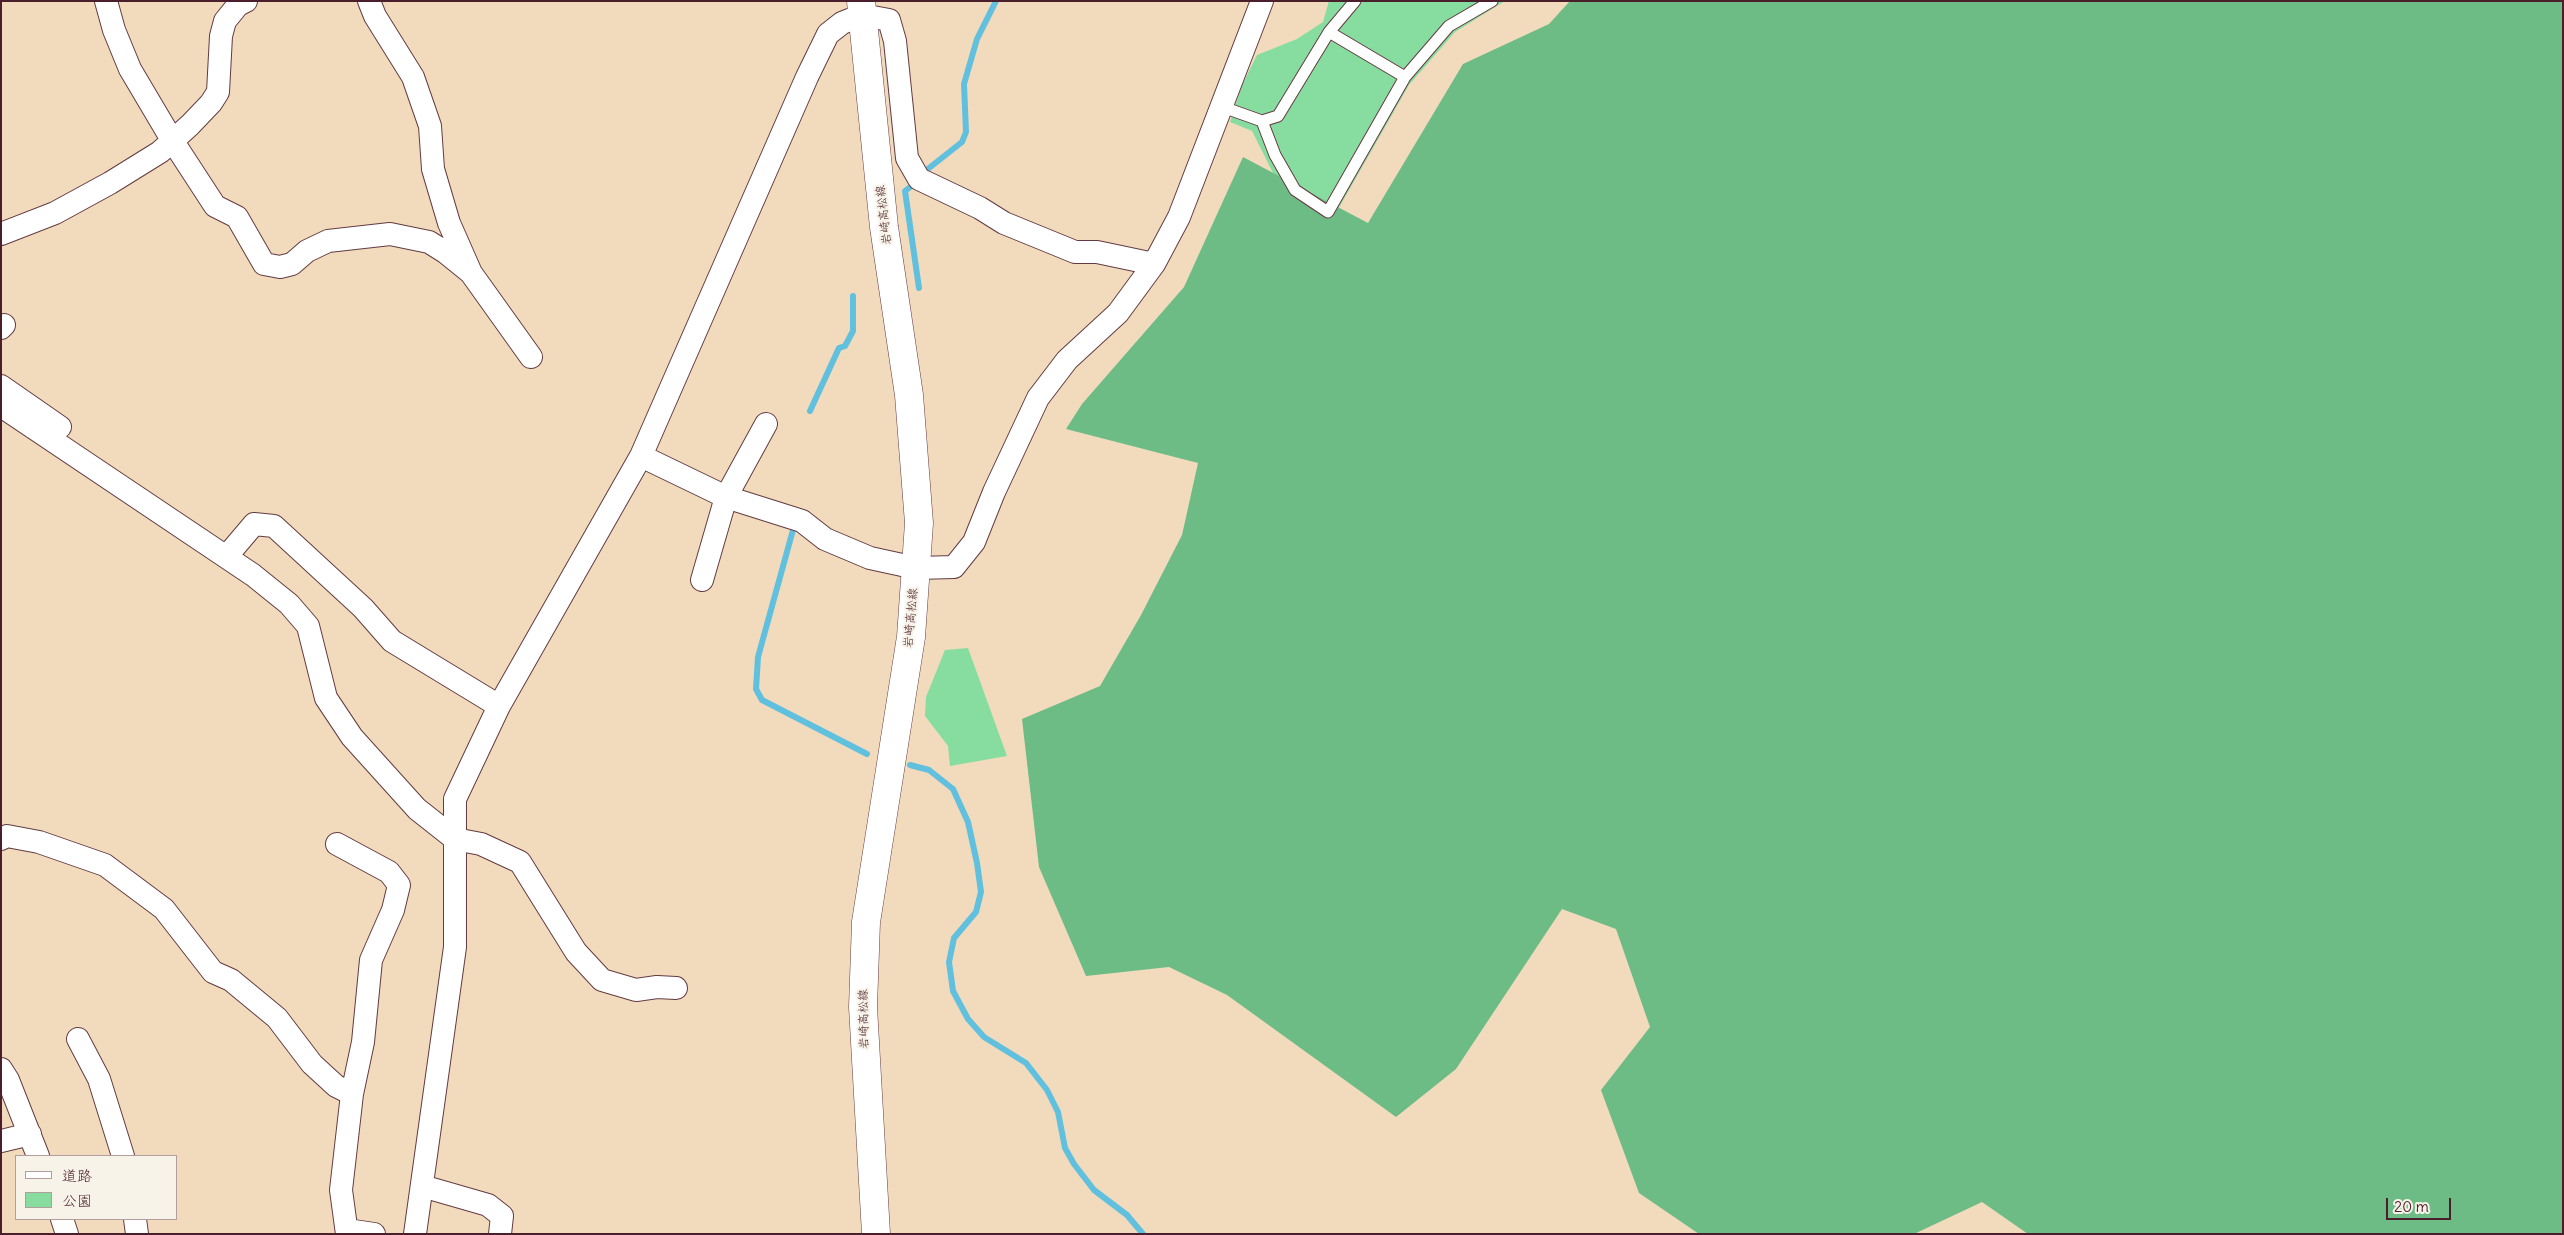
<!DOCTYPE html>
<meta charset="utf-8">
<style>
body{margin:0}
#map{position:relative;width:2564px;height:1235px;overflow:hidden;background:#f2dbbd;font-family:Delius,"Klee One",sans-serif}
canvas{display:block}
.frame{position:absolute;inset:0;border:2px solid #4a1f2b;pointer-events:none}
.legend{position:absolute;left:15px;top:1155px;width:162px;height:65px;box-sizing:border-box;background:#f7f3e8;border:1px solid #b29e9c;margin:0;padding:6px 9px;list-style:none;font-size:15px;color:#4a1f2b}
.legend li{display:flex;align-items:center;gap:10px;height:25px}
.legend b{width:25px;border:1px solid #b29e9c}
.scale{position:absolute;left:2386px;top:1198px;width:65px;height:22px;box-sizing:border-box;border:2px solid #4a1f2b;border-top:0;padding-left:6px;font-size:15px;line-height:18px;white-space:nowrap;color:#4a1f2b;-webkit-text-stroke:4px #f7f3e8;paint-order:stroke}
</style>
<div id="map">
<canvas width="2564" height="1235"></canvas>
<div class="frame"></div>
<ul class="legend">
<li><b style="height:6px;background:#fff"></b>道路</li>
<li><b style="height:14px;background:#87dda0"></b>公園</li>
</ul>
<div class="scale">20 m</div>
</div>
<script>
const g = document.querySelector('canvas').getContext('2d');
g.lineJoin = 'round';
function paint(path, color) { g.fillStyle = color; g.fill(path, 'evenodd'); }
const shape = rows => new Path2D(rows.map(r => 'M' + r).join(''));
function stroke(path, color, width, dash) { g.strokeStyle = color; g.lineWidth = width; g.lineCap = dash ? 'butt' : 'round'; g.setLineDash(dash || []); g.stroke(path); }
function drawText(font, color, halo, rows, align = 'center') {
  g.font = font + ' Delius,"Klee One",sans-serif'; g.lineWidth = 4; g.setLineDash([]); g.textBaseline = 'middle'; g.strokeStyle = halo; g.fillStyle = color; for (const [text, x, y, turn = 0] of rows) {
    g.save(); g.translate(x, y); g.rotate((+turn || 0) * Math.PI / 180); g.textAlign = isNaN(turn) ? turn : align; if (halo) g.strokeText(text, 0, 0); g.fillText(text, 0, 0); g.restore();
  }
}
const green = shape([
 [1329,1,1505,1,1455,32,1409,85,1332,220,1283,193,1252,131,1230,122,1242,85,1257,55,1297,39,1323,22],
 [968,648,1007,756,950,766,948,746,925,716,926,697,945,650]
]);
const forest = shape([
 [1570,1,2563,1,2563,1234,2028,1234,1982,1202,1914,1234,1699,1234,1639,1193,1601,1090,1650,1027,1616,929,1562,909,1456,1069,1396,1117,1227,995,1169,967,1086,976,1039,867,1022,719,1100,686,1141,615,1182,535,1198,463,1066,429,1082,404,1184,287,1243,157,1368,223,1463,64,1549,24]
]);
const stream = shape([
 [924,172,962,142,966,132,964,84,977,39,996,1],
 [914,184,905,191,919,288],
 [810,411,839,348,845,346,853,331,853,296],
 [793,530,758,657,756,689,762,700,867,754],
 [910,765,929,770,953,789,968,822,977,863,981,892,976,912,954,938,949,962,953,991,968,1019,984,1037,1026,1063,1047,1090,1058,1112,1065,1148,1074,1164,1094,1190,1127,1215,1143,1234]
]);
const service = shape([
 [1329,32,1405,77],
 [1220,106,1262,121,1278,116,1329,32,1355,1],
 [1262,121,1275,155,1295,190,1328,212,1405,77,1449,26,1492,1]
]);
const minor = shape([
 [106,1,114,30,130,69,172,140,215,206,237,217,264,264,280,267,292,264,307,251,328,241,390,234,429,242,445,252,471,273],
 [369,1,375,16,413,77,430,126,433,169,449,223,471,273,531,357],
 [1,234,55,213,110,183,160,152,190,125,211,103,218,92,221,36,225,21,238,5,246,1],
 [1,328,4,325],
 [1,386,60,427],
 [1,406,253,575,289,604,308,626,326,698,352,737,417,809,455,839,481,844,520,862,576,952,602,980,636,990,657,987,676,988],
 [641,456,726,497,802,521,825,539,870,558,916,568,954,567,974,542,994,492,1038,398,1067,360,1118,313,1154,264,1179,217,1262,1],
 [226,557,254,524,274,526,363,608,392,641,499,706],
 [702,580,726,497,766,424],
 [1,839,7,836,39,842,105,865,164,909,213,972,231,980,277,1018,312,1064,336,1086,352,1094],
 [337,844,389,872,399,885,393,910,371,960,363,1042,352,1094,341,1190,347,1234],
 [78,1039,99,1079,123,1156],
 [1,1069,8,1080,38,1156],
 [1,1141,30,1134],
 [422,1186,488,1205,502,1216,500,1234],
 [62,1219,67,1234],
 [135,1219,137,1234],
 [347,1230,374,1234],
 [415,1234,455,947,455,799,499,706,641,456,807,77,828,34,842,23,862,15,889,20,895,41,907,158,919,179,980,208,1004,223,1075,252,1097,252,1154,264]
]);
const secondary = shape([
 [861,1,884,227,909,395,919,523,911,637,866,922,863,1007,876,1234]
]);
const streetNames = [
 ["岩崎高松線",884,215,-97],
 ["岩崎高松線",911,618,-85],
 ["岩崎高松線",864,1019,-91]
];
paint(green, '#87dda0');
paint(forest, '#6dbc86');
stroke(stream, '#60c0de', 6);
stroke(service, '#633b41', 13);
stroke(minor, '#633b41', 24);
stroke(secondary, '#633b41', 29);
stroke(service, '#fff', 11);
stroke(minor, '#fff', 22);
stroke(secondary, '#fff', 28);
drawText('12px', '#4a1f2b', '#f7f3e8', streetNames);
</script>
